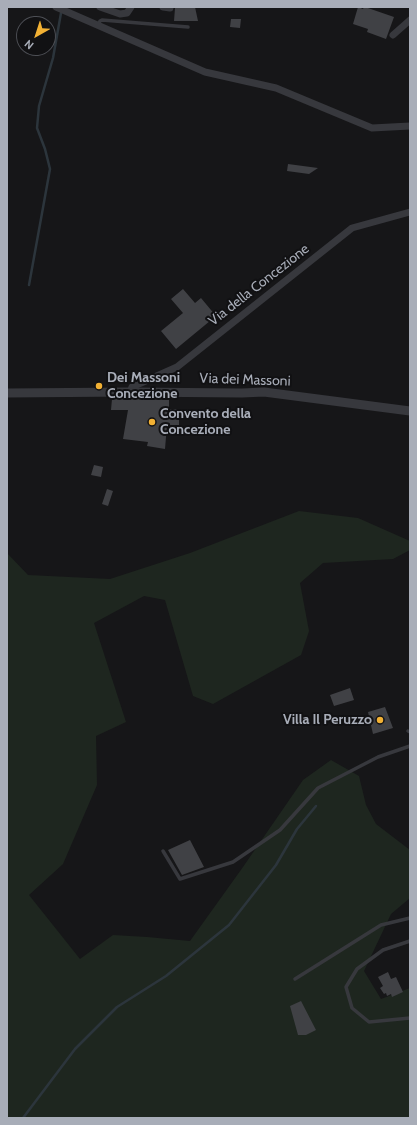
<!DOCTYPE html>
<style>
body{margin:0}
#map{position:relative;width:417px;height:1125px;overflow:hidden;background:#161618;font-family:Cabin,sans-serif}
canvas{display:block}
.frame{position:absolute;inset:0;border:8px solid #a8adb8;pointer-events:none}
.north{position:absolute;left:16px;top:16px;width:40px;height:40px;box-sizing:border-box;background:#111113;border:1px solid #4d4f55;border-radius:50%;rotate:219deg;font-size:11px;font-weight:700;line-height:16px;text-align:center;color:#a8adb8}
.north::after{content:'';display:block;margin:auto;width:14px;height:18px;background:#f2b134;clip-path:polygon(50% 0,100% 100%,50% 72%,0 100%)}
</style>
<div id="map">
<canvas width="417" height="1125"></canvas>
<div class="frame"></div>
<div class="north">N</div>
</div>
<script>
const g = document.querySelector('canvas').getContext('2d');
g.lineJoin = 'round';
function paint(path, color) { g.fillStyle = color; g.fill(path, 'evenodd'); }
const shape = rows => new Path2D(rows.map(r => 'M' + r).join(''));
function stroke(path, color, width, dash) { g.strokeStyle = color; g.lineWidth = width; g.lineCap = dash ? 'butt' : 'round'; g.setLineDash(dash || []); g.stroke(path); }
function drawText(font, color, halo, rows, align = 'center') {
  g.font = font + ' Cabin,sans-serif'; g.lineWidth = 4; g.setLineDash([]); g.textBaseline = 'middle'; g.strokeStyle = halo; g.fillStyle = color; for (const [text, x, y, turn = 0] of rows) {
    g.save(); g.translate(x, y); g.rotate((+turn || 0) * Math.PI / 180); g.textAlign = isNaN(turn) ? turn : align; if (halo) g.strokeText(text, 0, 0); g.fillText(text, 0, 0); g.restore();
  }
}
const green = shape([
 [299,511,358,518,410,541,410,550,393,559,323,563,300,583,309,631,301,655,213,704,193,696,165,600,144,596,94,623,126,722,96,736,97,785,63,864,29,895,80,959,113,935,147,937,190,941,243,867,303,780,331,760,359,776,366,805,376,824,410,850,410,898,391,914,364,971,381,999,410,988,410,1118,7,1118,7,553,28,575,110,579,190,553]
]);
const stream = shape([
 [29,285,50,169,45,149,37,128,39,106,53,58,61,13],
 [23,1118,75,1049,117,1007,166,976,229,925,276,865,297,829,316,806]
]);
const building = shape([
 [195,7,198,21,174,21,175,8],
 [358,7,363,9,364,7,365,7,394,17,386,39,367,32,368,29,353,24],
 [231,19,241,19,240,28,230,27],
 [288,164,318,168,309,174,287,171],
 [183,289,195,303,201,298,216,316,176,349,161,331,183,313,171,299],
 [121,398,169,400,169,409,179,409,179,425,167,425,165,449,147,446,148,442,123,439,128,410,111,410,112,399],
 [94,465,103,467,101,477,91,475],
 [107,489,113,491,108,506,102,504],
 [350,688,354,700,334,706,330,695],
 [385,707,393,728,373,734,368,712],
 [190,840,204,867,182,875,168,850],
 [388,972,391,979,396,977,403,992,392,997,391,994,387,996,386,993,384,994,380,988,383,986,378,977],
 [301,1001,316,1030,306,1035,298,1035,290,1006]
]);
const service = shape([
 [98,25,100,21,102,20,188,27],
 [408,731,410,732],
 [163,851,180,879,233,862,280,830,318,788,378,757,410,746],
 [410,941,383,950,357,969,346,987,352,1008,369,1022,410,1018],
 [295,979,381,925,410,918]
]);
const minor = shape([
 [56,7,205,72,276,88,372,128,410,126],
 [100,7,120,14,127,13,131,7],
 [163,7,170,8],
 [393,35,410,20],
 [130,392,132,387,177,367,352,228,410,212]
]);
const tertiary = shape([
 [7,393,130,392,242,393,264,392,410,411]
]);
const markers = [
 [99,386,4,"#f2b134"],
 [152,422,4,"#f2b134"],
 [380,720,4,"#f2b134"]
];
const streetNames = [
 ["Via della Concezione",259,285,-38],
 ["Via dei Massoni",245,380,2]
];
const poiNames = [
 ["Dei Massoni",107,378],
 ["Concezione",107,394],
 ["Convento della",160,414],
 ["Concezione",160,430],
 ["Villa Il Peruzzo",372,720,"right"]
];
paint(green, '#1e261f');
stroke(stream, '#2c353c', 2.5);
paint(building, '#404145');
stroke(service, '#37383d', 3.5);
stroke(minor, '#37383d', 7);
stroke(tertiary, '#37383d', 9);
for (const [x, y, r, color] of markers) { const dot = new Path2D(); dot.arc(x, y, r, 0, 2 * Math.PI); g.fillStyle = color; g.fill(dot); stroke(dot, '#111113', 1.5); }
drawText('14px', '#a8adb8', '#111113', streetNames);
drawText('bold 14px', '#a8adb8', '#111113', poiNames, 'left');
</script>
